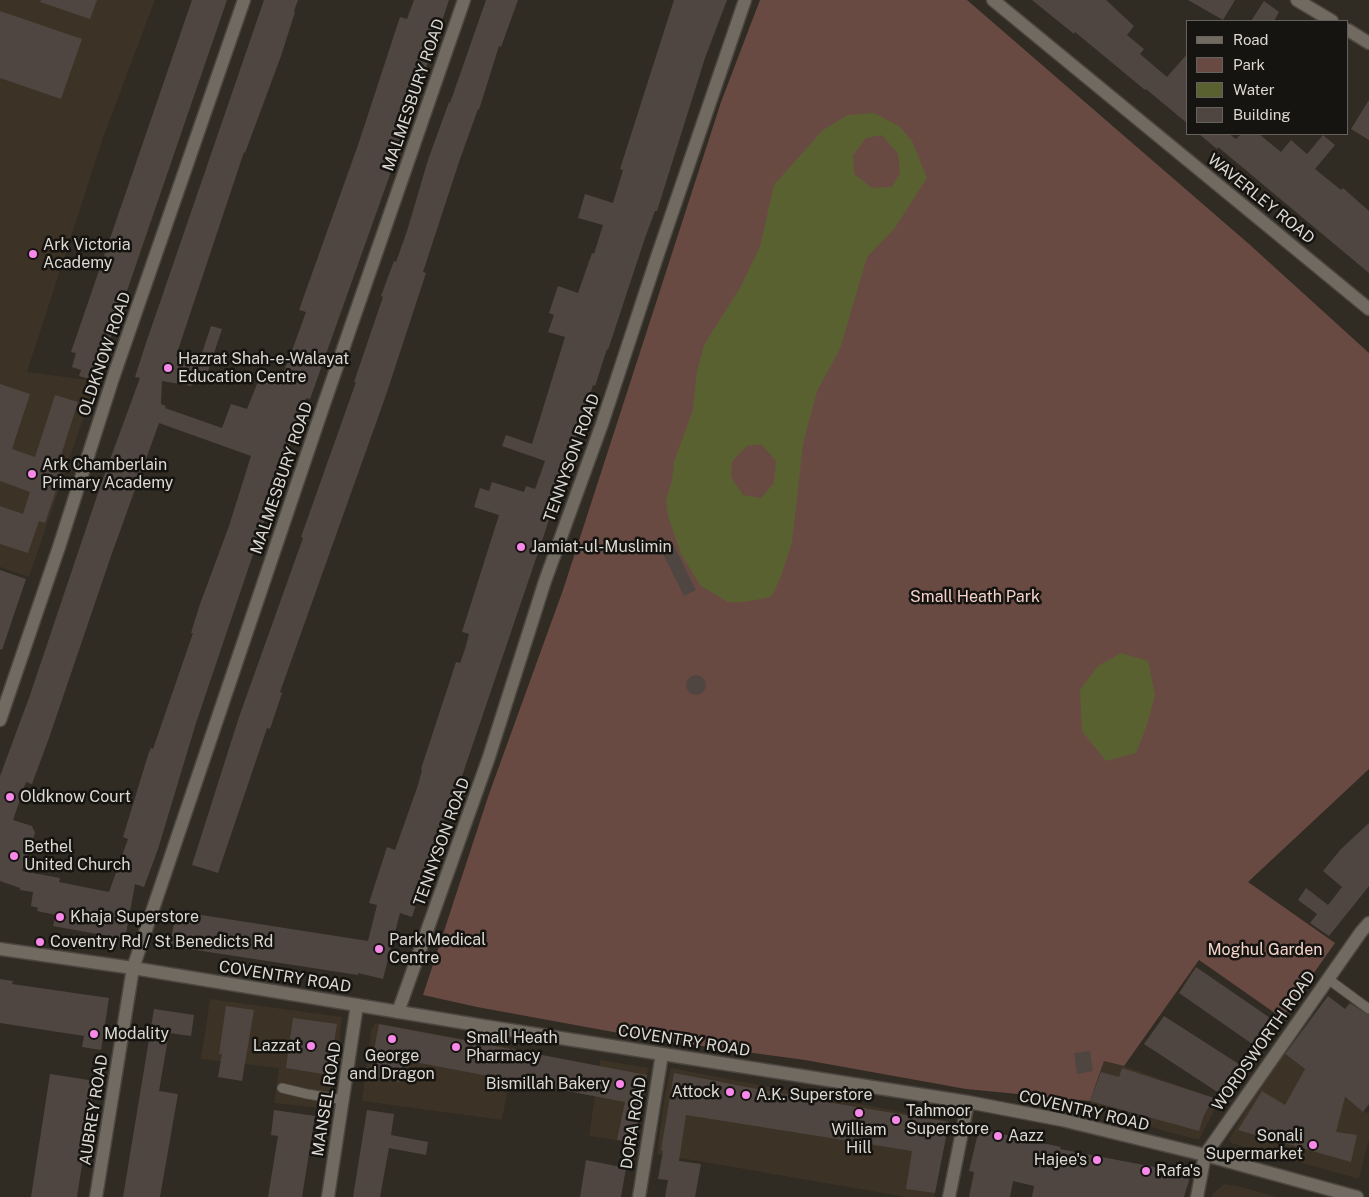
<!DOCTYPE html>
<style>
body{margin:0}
#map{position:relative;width:1369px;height:1197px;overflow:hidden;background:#302b23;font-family:"Public Sans",sans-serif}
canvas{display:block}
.legend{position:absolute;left:1186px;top:20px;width:162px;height:115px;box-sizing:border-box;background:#161410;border:1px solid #65625e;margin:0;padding:6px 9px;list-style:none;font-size:15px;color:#dcd8d3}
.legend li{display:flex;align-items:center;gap:10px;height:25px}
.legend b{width:25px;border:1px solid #65625e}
</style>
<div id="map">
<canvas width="1369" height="1197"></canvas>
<ul class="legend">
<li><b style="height:6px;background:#716a61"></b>Road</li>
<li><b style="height:14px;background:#694a43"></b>Park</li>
<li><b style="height:14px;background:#5a6131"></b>Water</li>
<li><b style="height:14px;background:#504641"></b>Building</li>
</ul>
</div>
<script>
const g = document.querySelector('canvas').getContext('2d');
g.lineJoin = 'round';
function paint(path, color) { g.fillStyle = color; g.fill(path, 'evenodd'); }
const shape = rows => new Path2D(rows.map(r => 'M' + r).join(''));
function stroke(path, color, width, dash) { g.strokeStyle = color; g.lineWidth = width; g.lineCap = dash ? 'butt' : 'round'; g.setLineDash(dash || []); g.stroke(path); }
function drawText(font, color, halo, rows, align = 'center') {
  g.font = font + ' "Public Sans",sans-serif'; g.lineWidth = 5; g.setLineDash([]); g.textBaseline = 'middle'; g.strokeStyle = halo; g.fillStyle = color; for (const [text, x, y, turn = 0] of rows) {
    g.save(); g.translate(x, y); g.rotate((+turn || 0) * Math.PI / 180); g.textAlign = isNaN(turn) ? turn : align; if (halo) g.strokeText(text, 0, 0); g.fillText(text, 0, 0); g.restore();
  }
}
const built = shape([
 [0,0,155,0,103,138,27,372,96,381,29,577,0,567],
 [210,999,342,1017,337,1065,329,1109,274,1103,279,1068,201,1059],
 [375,1023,515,1048,502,1120,362,1101,371,1030],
 [1284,1054,1364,1112,1369,1113,1369,1139,1359,1179,1231,1143,1229,1139,1251,1102],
 [600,1060,648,1068,635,1143,589,1136],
 [1104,1061,1124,1066,1220,1100,1199,1140,1168,1132,1092,1109,1090,1103],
 [671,1068,949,1121,934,1197,906,1197,657,1154,665,1094],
 [1224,1184,1242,1187,1277,1197,1212,1197,1212,1194]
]);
const green = shape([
 [760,0,967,0,1249,244,1369,353,1369,769,1248,882,1335,943,1282,1018,1199,960,1124,1066,1104,1061,1090,1101,966,1089,805,1060,657,1040,477,1007,423,995,489,794,563,590,721,102]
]);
const water = shape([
 [874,113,899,126,912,141,927,178,894,229,867,257,840,349,817,391,803,444,792,542,780,579,771,597,744,602,728,602,701,586,681,554,668,516,666,501,672,480,674,462,693,410,697,372,704,345,740,288,760,247,774,185,823,130,848,115],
 [882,135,898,154,900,173,892,187,872,188,854,174,853,155,866,138],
 [761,444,776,461,774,483,761,498,743,495,731,477,732,461,747,446],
 [1121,653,1148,661,1155,695,1147,725,1136,753,1106,761,1082,731,1080,690,1098,666]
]);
const building = shape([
 [41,0,97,0,90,19,40,2],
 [192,0,227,0,96,381,79,376,81,370,72,367,76,353,71,352],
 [264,0,298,0,294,11,295,12,281,56,245,153,244,152,176,356,199,364,192,386,162,381,161,404,166,406,165,408,222,428,231,404,247,409,259,379,278,384,289,359,306,312,299,310,358,145,400,17,407,19,414,0,449,0,393,166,310,399,306,398,196,723,158,849,144,887,135,884,125,939,53,926,56,915,37,911,38,908,31,906,33,892,20,890,20,888,0,881,0,776,29,698,101,484,140,378,135,377,145,346],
 [159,423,251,456,229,526,200,604,191,633,193,633,153,749,151,748,148,755,123,837,128,839,109,892,59,882,60,878,22,871,35,833,32,826,13,820,26,782,32,784,49,738,111,556],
 [486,0,518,0,501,47,499,46,479,110,478,109,459,162,423,272,426,273,386,395,280,692,282,693,270,729,267,728,218,873,192,865,239,717,303,538,301,537,356,382,354,382,383,297,381,296,394,261,396,262,407,231,428,160,449,102,450,103],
 [674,0,727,0,705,58,657,211,655,211,645,238,608,350,607,349,595,386,593,385,577,437,575,437,553,495,556,496,545,532,460,782,458,782,431,857,412,917,400,913,383,979,358,973,358,975,170,946,176,911,368,941,377,905,369,903,387,847,395,850,418,785,422,770,421,769,456,662,460,663,465,649,469,634,462,632,499,515,474,507,480,488,489,491,492,482,524,492,526,486,535,489,545,461,502,446,506,435,532,444,565,337,548,332,554,315,549,313,558,286,578,293,592,253,594,254,603,225,578,218,585,194,613,203,623,170,620,169],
 [1032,0,1106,0,1134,26,1127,35,1144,49,1140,54,1167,77,1188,53,1188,124,1146,89,1145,90,1075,32,1074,34],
 [1188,0,1235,0,1223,20],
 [1264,1,1279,12,1274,21,1251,21],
 [0,11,82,39,61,99,0,78],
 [1369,100,1369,140,1351,129],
 [1199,134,1229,134,1236,139,1241,134,1259,134,1281,152,1291,140,1307,154,1323,135,1335,145,1315,169,1341,190,1343,188,1369,211,1369,273,1218,147,1217,149],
 [211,326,222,329,207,374,196,371],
 [0,384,30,394,12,449,35,457,55,395,78,402,57,468,63,470,45,523,39,521,28,553,0,544,0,506,23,514,30,492,0,481],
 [673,544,696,590,684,596,661,550],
 [0,570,26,579,2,650,0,649],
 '686 685a10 10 0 1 1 20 0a10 10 0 1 1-20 0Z',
 [1369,823,1369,886,1329,936,1310,923,1317,914,1298,900,1306,888,1328,905,1342,887,1323,871,1341,849],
 [1196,967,1276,1022,1258,1048,1179,993],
 [0,979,13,981,12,984,109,998,101,1050,82,1047,84,1036,0,1023],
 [1328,996,1345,1009,1350,1003,1369,1015,1369,1104,1363,1112,1345,1097,1336,1132,1357,1135,1351,1162,1238,1130,1262,1091,1285,1105,1305,1069,1285,1054],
 [226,1006,254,1010,242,1081,218,1077,222,1054,219,1054],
 [154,1009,194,1015,191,1036,169,1033,159,1091,178,1094,160,1197,123,1197],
 [1164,1016,1245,1068,1225,1097,1144,1044],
 [293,1018,337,1024,329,1075,286,1068],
 [379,1024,647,1075,635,1143,617,1140,625,1102,404,1060,400,1082,369,1076],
 [1090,1051,1093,1071,1077,1074,1074,1053],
 [1122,1068,1214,1098,1204,1115,1199,1131,1090,1101,1101,1072,1119,1077],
 [674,1073,820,1101,949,1122,935,1193,906,1189,912,1151,686,1115,679,1161,701,1164,695,1197,665,1197,668,1180,658,1179,663,1151,661,1150],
 [50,1074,95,1081,77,1197,31,1197],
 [274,1110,315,1116,302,1197,268,1197,278,1136,271,1135],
 [367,1110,394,1114,391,1135,428,1142,426,1155,389,1148,380,1197,353,1197],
 [979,1129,1061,1147,1060,1149,1191,1174,1184,1197,1032,1197,1034,1186,1013,1181,1010,1197,969,1197,974,1172,969,1171],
 [586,1160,626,1168,621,1197,580,1197]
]);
const lane = shape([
 [1328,979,1369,1009],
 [282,1088,307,1094,344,1100]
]);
const street = shape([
 [1297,0,1332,21],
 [1348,30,1369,43],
 [398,1012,489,757,545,581,602,424,657,257,745,0],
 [96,1197,133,968,324,404,464,0],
 [328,1197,357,1005],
 [639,1197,662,1054],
 [949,1197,968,1102]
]);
const secondary = shape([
 [993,0,1369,309],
 [0,720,59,547,113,378,244,0],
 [0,949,133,968,484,1026,968,1102,1062,1120,1205,1155,1357,1197],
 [1197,1197,1205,1155,1361,932,1369,923]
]);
const markers = [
 [33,254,5,"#f888ea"],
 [168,368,5,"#f888ea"],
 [32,474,5,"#f888ea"],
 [521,547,5,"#f888ea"],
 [10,797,5,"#f888ea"],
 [14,856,5,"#f888ea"],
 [60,917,5,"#f888ea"],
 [40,942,5,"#f888ea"],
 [379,949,5,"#f888ea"],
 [94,1034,5,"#f888ea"],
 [392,1039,5,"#f888ea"],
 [311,1046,5,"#f888ea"],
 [456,1047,5,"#f888ea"],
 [620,1084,5,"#f888ea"],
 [730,1092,5,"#f888ea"],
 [746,1095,5,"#f888ea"],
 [859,1113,5,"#f888ea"],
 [896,1120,5,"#f888ea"],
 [998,1136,5,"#f888ea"],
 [1313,1145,5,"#f888ea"],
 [1097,1160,5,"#f888ea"],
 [1146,1171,5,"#f888ea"]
];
const streetNames = [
 ["MALMESBURY ROAD",414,95,-71],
 ["WAVERLEY ROAD",1261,199,39],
 ["OLDKNOW ROAD",105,354,-71],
 ["TENNYSON ROAD",572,458,-70],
 ["MALMESBURY ROAD",282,478,-71],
 ["TENNYSON ROAD",442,842,-70],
 ["COVENTRY ROAD",285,977,9],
 ["COVENTRY ROAD",684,1041,9],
 ["WORDSWORTH ROAD",1264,1041,-55],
 ["MANSEL ROAD",327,1099,-81],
 ["AUBREY ROAD",94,1110,-81],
 ["COVENTRY ROAD",1084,1111,13],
 ["DORA ROAD",634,1123,-81]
];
const poiNames = [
 ["Ark Victoria",43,245],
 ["Academy",43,263],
 ["Hazrat Shah-e-Walayat",178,359],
 ["Education Centre",178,377],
 ["Ark Chamberlain",42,465],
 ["Primary Academy",42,483],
 ["Jamiat-ul-Muslimin",531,547],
 ["Oldknow Court",20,797],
 ["Bethel",24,847],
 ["United Church",24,865],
 ["Khaja Superstore",70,917],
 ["Park Medical",389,940],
 ["Centre",389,958],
 ["Coventry Rd / St Benedicts Rd",50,942],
 ["Modality",104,1034],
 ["Small Heath",466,1038],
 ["Pharmacy",466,1056],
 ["Lazzat",301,1046,"right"],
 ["George",392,1056,"center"],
 ["and Dragon",392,1074,"center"],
 ["Bismillah Bakery",610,1084,"right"],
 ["Attock",720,1092,"right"],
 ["A.K. Superstore",756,1095],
 ["Tahmoor",906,1111],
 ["Superstore",906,1129],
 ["William",859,1130,"center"],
 ["Hill",859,1148,"center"],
 ["Aazz",1008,1136],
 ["Sonali",1303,1136,"right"],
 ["Supermarket",1303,1154,"right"],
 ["Hajee's",1087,1160,"right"],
 ["Rafa's",1156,1171]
];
const parkNames = [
 ["Small Heath Park",975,597],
 ["Moghul Garden",1265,950]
];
paint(built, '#3c3225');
paint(green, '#694a43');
paint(water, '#5a6131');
paint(building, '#504641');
stroke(lane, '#4b4640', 11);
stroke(street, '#4b4640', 15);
stroke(secondary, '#4b4640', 15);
stroke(lane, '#716a61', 9);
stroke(street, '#716a61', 12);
stroke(secondary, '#716a61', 12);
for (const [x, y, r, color] of markers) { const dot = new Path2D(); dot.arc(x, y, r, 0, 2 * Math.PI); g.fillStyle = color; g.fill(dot); stroke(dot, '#161410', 2); }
drawText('16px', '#dcd8d3', '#161410', streetNames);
drawText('16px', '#dcd8d3', '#161410', poiNames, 'left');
drawText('16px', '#f5d3cb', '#161410', parkNames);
</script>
